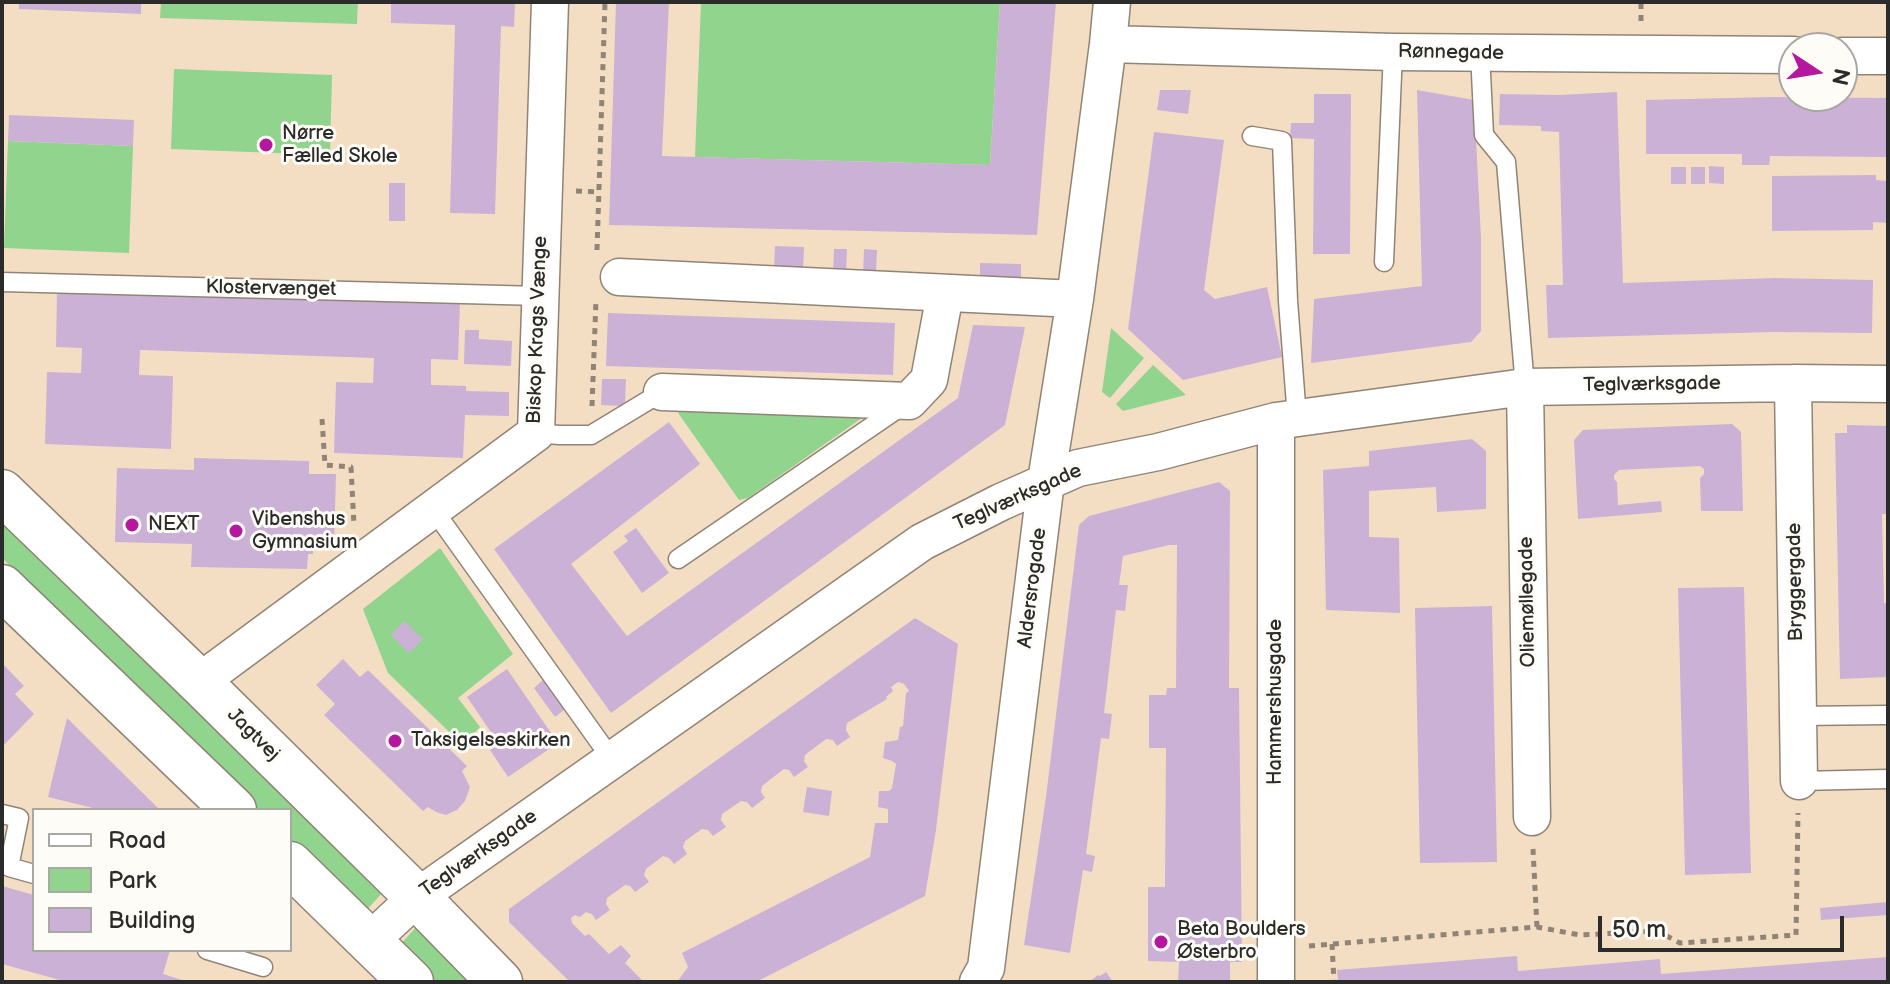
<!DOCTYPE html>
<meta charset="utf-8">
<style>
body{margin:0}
#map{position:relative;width:1890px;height:984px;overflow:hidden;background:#f4dec3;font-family:"Balsamiq Sans",sans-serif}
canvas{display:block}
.frame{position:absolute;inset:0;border:4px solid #2b2b2b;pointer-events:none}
.legend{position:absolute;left:32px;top:808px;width:260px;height:144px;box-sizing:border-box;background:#fdfcf7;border:2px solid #a9a8a5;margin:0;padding:10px 14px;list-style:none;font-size:24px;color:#2b2b2b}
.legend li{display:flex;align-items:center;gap:16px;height:40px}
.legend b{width:40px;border:2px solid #a9a8a5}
.north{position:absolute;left:1778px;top:32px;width:80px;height:80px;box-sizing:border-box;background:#fdfcf7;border:2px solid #a9a8a5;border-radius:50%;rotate:102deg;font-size:22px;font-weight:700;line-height:32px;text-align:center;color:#2b2b2b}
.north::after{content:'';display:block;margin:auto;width:28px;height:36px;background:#b5179e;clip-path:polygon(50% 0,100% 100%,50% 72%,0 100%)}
.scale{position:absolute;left:1598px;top:916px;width:246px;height:36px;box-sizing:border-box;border:4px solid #2b2b2b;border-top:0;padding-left:10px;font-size:24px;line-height:28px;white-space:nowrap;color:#2b2b2b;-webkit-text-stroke:6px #fdfcf7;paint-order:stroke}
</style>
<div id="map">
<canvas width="1890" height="984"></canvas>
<div class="frame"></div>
<ul class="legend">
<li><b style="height:10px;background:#fff"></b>Road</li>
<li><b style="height:22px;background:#90d48d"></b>Park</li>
<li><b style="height:22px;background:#ccb1d7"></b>Building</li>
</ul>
<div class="north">N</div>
<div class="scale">50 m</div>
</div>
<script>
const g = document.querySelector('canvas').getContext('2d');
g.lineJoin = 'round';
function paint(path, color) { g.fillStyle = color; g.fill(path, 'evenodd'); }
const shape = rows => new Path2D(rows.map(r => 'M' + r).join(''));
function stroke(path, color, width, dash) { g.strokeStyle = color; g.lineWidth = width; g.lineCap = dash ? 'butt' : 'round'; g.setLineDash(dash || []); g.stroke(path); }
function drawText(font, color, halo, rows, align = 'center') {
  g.font = font + ' "Balsamiq Sans",sans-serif'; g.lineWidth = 6; g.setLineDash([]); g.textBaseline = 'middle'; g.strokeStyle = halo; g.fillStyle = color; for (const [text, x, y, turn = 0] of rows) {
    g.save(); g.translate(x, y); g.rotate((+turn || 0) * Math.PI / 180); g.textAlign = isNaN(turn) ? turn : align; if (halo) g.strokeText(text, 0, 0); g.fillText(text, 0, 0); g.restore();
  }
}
const green = shape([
 [161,2,358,2,357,24,160,18],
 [701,2,1000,2,990,165,695,157],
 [174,69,332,75,330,155,171,149],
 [8,141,133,146,129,253,4,248],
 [1111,328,1144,358,1110,398,1102,392],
 [1153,365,1186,395,1123,411,1116,404],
 [674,407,869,413,748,498,739,500],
 [2,521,383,892,364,913,290,841,290,810,259,810,2,558],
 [440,548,513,654,458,698,480,727,463,745,388,673,363,609],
 [418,925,475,982,436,982,399,946]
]);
const building = shape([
 [19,2,141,2,141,14,19,9],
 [391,2,515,2,514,27,501,26,495,214,450,213,455,25,391,23],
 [616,2,669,2,662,156,990,165,1000,2,1056,2,1037,235,609,225],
 [1160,90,1191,90,1188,114,1157,110],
 [1417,90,1474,100,1481,238,1481,331,1471,342,1311,363,1314,299,1422,286],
 [1617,92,1623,283,1775,278,1873,280,1872,333,1775,332,1548,338,1546,285,1563,285,1559,132,1541,131,1541,126,1499,125,1500,94,1559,95],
 [1314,94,1351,94,1350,254,1313,254,1314,139,1290,138,1291,123,1314,123],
 [1771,97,1888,98,1888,157,1770,156,1769,165,1742,165,1742,154,1646,154,1646,100],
 [9,115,134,120,133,146,8,141],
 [1154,132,1224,140,1204,290,1215,299,1267,287,1282,357,1183,380,1128,329],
 [1709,166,1724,167,1724,184,1709,183],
 [1671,167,1686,167,1686,184,1671,184],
 [1691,167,1705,167,1705,184,1691,184],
 [1876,175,1876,180,1888,181,1888,223,1873,222,1873,230,1772,231,1772,176],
 [389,183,405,183,405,221,389,221],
 [775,246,804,247,803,272,774,271],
 [834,249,847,249,846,274,833,273],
 [864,249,877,250,876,274,863,274],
 [980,263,1021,264,1021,278,980,277],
 [57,289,460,303,458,360,431,359,431,385,466,386,466,391,509,392,509,416,465,415,463,458,334,453,336,382,373,383,374,358,140,350,139,375,173,376,171,449,45,444,47,372,81,373,82,348,56,347],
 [608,313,895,323,893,375,606,366],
 [973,325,1025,327,1005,425,611,713,494,549,669,422,700,464,571,564,627,636,958,398],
 [465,330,479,330,479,339,512,341,511,366,464,364],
 [602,379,626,379,625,402,620,406,601,405],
 [1732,424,1741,432,1743,511,1701,511,1700,478,1704,474,1704,469,1700,466,1619,470,1614,475,1614,479,1617,482,1618,505,1661,501,1662,512,1578,519,1574,440,1583,430],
 [1847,425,1888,426,1888,514,1882,514,1884,603,1888,603,1888,677,1840,679,1835,433,1847,433],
 [1472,439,1486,451,1486,509,1437,512,1436,487,1369,491,1369,537,1399,538,1400,613,1326,610,1323,470,1369,466,1369,451],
 [194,458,309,461,309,474,336,474,334,548,313,547,313,554,308,554,307,569,191,567,192,544,115,542,117,468,194,470],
 [1219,482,1230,491,1229,688,1239,688,1242,962,1230,962,1230,982,1178,982,1179,962,1148,961,1148,887,1165,887,1166,748,1149,748,1149,695,1166,695,1167,688,1176,688,1177,545,1169,545,1123,556,1119,585,1128,585,1125,611,1116,610,1104,713,1112,714,1109,739,1101,738,1086,854,1095,856,1092,872,1083,870,1070,953,1024,945,1046,797,1079,525,1089,516],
 [636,528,669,573,642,593,613,552,628,541,624,536],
 [1744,587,1751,873,1685,875,1678,588],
 [1492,606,1497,862,1420,863,1415,608],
 [915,618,958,644,936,830,925,896,756,982,677,982,688,967,682,953,870,857,875,823,888,823,888,809,878,807,879,791,889,791,892,788,896,764,892,761,883,758,885,742,898,740,900,727,903,726,906,693,909,691,904,684,898,682,891,687,893,691,886,697,887,699,847,723,846,730,850,737,837,746,833,740,826,739,805,755,804,761,808,767,794,777,789,770,784,769,762,786,761,792,765,798,752,808,747,802,741,801,722,814,721,820,726,827,713,836,708,830,702,829,685,841,683,847,687,854,674,864,669,858,663,856,646,869,644,875,649,882,635,892,630,886,625,885,607,898,606,904,610,910,596,920,592,914,586,912,580,917,575,915,571,918,572,923,585,936,589,934,609,954,621,945,631,956,625,963,644,982,570,982,509,922,509,909],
 [404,621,423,639,409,653,391,635],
 [343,659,360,677,368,670,467,766,462,771,470,787,465,801,457,810,446,815,436,812,428,807,423,811,324,715,335,704,316,685],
 [2,663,24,686,15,694,34,714,2,747],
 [507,669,558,743,508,777,490,750,499,744,467,697],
 [543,680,564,710,555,717,534,688],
 [67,718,160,810,101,810,48,797],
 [807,787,832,791,829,816,803,812],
 [2,886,34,895,34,950,170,950,163,974,188,982,67,982,2,964],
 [1888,902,1888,915,1821,920,1820,908],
 [1517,956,1518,971,1660,959,1661,974,1888,957,1888,982,1338,982,1337,970],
 [1106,972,1113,982,1089,982,1098,975,1100,976]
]);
const path = shape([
 [1641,21,1641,2],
 [576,191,599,192],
 [597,250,605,2],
 [592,406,596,300],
 [322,419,325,465,351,467,354,525],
 [1533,849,1537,927],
 [1332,944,1334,982],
 [1309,946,1537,927,1580,935,1657,931,1680,943,1796,935,1798,813]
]);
const lane = shape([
 [1480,53,1484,135,1506,162,1525,387],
 [1252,136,1282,141,1288,301,1297,418],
 [1384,262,1393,52],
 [2,282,540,296],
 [536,433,559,435,591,435,662,392],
 [433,509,613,761],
 [678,559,903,405],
 [1797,716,1888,715],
 [1799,781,1888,779],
 [2,814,19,818,9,867,34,874],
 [207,950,263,967]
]);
const street = shape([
 [1108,44,1393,52,1794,55],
 [1842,56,1888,56],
 [619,277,1075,299],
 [1793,383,1799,781],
 [1525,387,1532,817],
 [662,392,909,401,929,380,945,294],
 [1276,421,1276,982],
 [199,682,536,433,550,2],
 [370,941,417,897,922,542,1001,502,1078,468,1158,452,1276,421,1525,387,1793,383,1888,384],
 [978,982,986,968,1046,481,1075,299,1108,44,1112,2]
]);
const secondary = shape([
 [2,492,199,682,417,897,500,982],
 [2,587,234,810],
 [290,864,411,982]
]);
const markers = [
 [266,145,8,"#b5179e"],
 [132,525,8,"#b5179e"],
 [236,531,8,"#b5179e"],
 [395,741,8,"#b5179e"],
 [1161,942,8,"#b5179e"]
];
const streetNames = [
 ["Rønnegade",1451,53,1],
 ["Klostervænget",271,289,1],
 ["Biskop Krags Vænge",538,330,-88],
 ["Teglværksgade",1652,385,-1],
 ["Teglværksgade",1018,498,-24],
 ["Bryggergade",1796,582,-91],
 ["Aldersrogade",1033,588,-83],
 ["Oliemøllegade",1528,602,-91],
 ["Hammershusgade",1276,702,-90],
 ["Jagtvej",253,735,45],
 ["Teglværksgade",479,854,-35]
];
const poiNames = [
 ["Nørre",282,134],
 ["Fælled Skole",282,157],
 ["Vibenshus",252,520],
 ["Gymnasium",252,543],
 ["NEXT",148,525],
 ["Taksigelseskirken",411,741],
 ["Beta Boulders",1177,930],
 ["Østerbro",1177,953]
];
paint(green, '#90d48d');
paint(building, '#ccb1d7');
stroke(lane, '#908477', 21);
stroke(street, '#908477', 39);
stroke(secondary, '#908477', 47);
stroke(path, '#908477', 5, [6, 6]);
stroke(lane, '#fff', 18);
stroke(street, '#fff', 36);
stroke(secondary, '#fff', 44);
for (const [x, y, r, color] of markers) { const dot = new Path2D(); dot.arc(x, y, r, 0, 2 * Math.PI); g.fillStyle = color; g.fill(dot); stroke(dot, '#fdfcf7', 3); }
drawText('20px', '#2b2b2b', '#fdfcf7', streetNames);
drawText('20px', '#2b2b2b', '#fdfcf7', poiNames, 'left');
</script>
